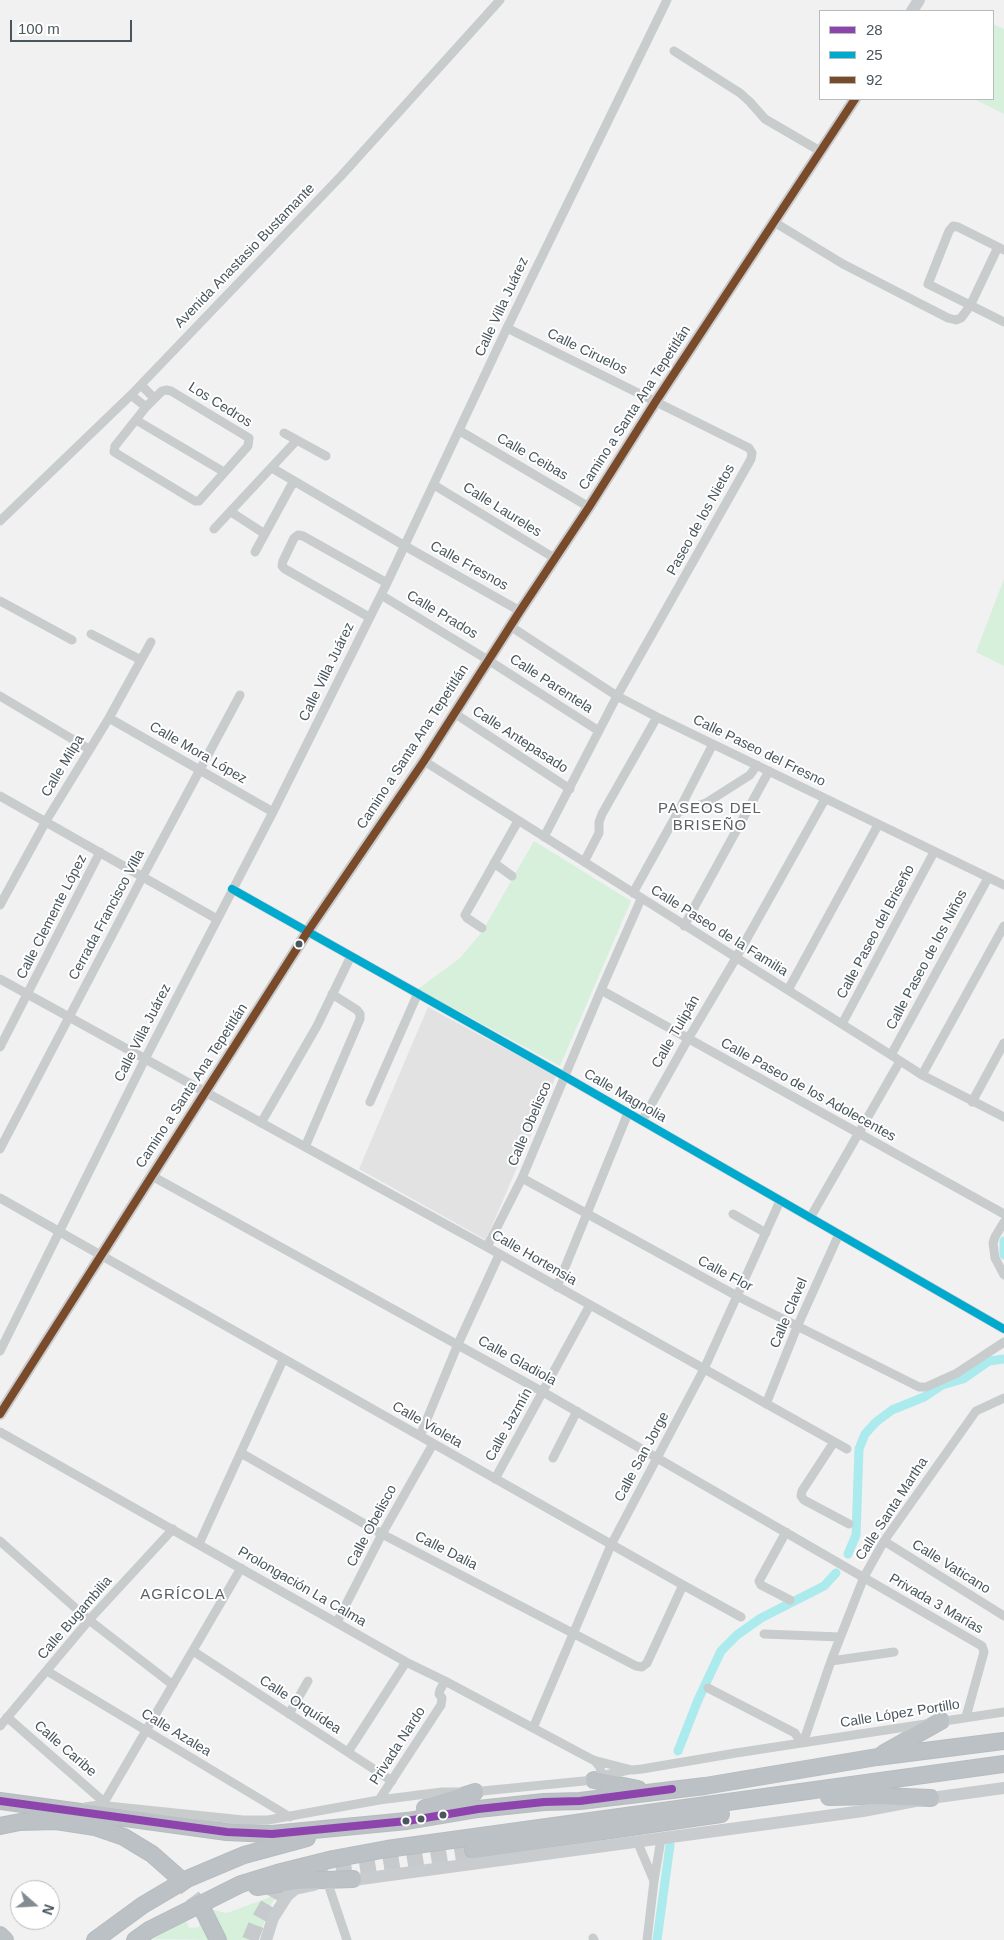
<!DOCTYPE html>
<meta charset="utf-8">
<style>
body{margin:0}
#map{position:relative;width:1004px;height:1940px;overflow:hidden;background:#f1f1f1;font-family:Arial,sans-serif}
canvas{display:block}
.legend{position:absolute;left:819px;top:10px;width:175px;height:90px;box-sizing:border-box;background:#fff;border:1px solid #b6bbbe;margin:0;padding:6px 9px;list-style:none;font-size:15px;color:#48565d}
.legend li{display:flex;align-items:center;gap:10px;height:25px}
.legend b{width:25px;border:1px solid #b6bbbe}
.north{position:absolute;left:10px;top:1880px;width:50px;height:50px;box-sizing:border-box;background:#fff;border:1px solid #b6bbbe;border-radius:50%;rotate:109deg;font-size:14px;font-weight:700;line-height:20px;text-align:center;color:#48565d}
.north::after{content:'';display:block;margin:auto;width:18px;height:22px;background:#838c91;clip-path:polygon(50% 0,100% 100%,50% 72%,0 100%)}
.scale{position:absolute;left:10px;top:20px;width:122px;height:22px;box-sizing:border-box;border:2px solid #48565d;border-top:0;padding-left:6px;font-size:15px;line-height:18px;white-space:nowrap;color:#48565d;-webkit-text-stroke:4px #fff;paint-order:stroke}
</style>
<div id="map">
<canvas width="1004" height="1940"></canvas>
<ul class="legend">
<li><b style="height:6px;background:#8e44ad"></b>28</li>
<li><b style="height:6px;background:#00a9ce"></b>25</li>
<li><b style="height:6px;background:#7a4b2a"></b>92</li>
</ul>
<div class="north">N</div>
<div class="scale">100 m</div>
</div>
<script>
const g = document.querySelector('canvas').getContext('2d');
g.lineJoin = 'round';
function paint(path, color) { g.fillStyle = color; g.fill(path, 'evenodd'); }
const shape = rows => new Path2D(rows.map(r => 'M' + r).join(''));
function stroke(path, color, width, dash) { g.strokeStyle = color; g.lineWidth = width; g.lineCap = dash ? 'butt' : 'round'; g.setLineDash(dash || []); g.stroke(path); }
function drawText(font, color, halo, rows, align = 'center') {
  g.font = font + ' Arial,sans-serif'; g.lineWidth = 4; g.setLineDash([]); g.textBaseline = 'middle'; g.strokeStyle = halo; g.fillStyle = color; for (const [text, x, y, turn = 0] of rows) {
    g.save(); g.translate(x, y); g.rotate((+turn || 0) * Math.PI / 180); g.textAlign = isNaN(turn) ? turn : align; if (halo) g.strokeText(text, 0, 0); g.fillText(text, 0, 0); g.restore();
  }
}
const education = shape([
 [428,1007,556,1076,486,1240,359,1169]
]);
const green = shape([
 [993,24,1004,29,1004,114,974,99,993,99],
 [1004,579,1004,666,976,652],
 [534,841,631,901,560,1066,418,989,460,958,482,932],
 [284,1892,274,1900,268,1909,259,1940,222,1940,209,1909,227,1913],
 [200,1915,211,1940,150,1939,185,1918,189,1928,199,1927]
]);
const canal = shape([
 [1004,1241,1004,1255],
 [848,1554,856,1535,859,1449,865,1434,876,1422,892,1410,924,1397,942,1385,963,1379,989,1361,1004,1359],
 [678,1751,698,1700,721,1651,737,1635,761,1618,824,1586,836,1573],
 [657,1940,670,1845]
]);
const highwayTunnel = shape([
 [178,1877,204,1912],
 [250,1940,256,1925,273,1896,294,1878,473,1850]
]);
const street = shape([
 [674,51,740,93,750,102,765,119,820,151],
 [774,222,843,264,948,318,956,320,961,318,970,306,998,247],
 [1004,250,958,227,953,226,949,231,928,284,1004,322],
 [507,328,749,448,752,453,751,459,617,696,544,837],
 [141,385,154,398],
 [166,390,171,391,249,438,248,446,199,501,195,501,114,452,115,446,146,407,162,391,166,390],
 [131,395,146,407],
 [136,420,224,472],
 [460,431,589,507],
 [284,433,326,456],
 [272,468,405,546,520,611],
 [434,485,556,559],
 [231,512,265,534],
 [0,521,131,395,341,176,500,0],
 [214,529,297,440],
 [255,552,291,486,295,482],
 [381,595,488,660,599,731],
 [0,601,72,640],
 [369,617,285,569,282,566,283,561,294,538,298,535,303,536,387,583],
 [510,626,617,696,657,717,1004,885],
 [91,634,141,660],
 [0,696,89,749],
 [454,713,570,789],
 [109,718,273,812],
 [424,761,891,1055,922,1075,1004,1117],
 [0,796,217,919],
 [678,812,706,803,750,775,757,765],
 [584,862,599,833,599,822,602,814,657,717],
 [494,863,512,876],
 [232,889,564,1076,1004,1329],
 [633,893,678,812,713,744],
 [0,905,46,821,109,718,151,642],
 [684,926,769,771],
 [482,928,467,918,465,915,518,821],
 [0,979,487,1247,847,1449],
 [601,990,1004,1214],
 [788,990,878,825],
 [842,1024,934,852],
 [0,1047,100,852],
 [891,1055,988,878],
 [922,1075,1004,926],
 [370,1102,418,993],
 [972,1102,1004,1043],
 [642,1121,688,1039,736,958,825,799],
 [261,1123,317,1026,351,956],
 [305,1147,360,1019,360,1014,357,1010,332,994],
 [0,1149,143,876,240,695],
 [152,1176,543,1392,982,1646,984,1652,966,1717],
 [522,1178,737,1296,919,1387,926,1387,957,1373,1004,1342],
 [0,1198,683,1585,741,1617],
 [733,1214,766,1233],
 [810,1218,900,1061],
 [1004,1222,995,1237,993,1243,995,1258,1004,1275],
 [487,1247,522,1178,601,990,641,899],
 [557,1287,628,1113],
 [0,1351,145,1059,273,812,387,583,507,328,667,0],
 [766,1404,797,1327,839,1234],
 [0,1432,406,1662,445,1681,593,1760,632,1770,642,1769,736,1753,1004,1712],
 [420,1436,458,1344,499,1255],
 [834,1442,802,1491,801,1496,804,1500,849,1524],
 [241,1453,382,1534,636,1666,642,1667,647,1663,683,1585],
 [553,1458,577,1411],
 [495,1479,590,1305],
 [786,1532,759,1581,761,1585,790,1600],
 [0,1541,89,1620,173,1685],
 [884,1541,1004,1616],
 [199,1544,283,1360],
 [337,1622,382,1534,433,1444],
 [764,1634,840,1637],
 [193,1651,392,1781],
 [831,1661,894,1652],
 [47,1671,290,1817],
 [708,1688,795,1733,801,1743],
 [289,1714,308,1681],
 [7,1717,104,1802],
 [0,1726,89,1620,173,1529],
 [533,1728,611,1545,704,1369,780,1201],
 [803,1743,831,1661,864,1577,884,1541,976,1411,1004,1398],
 [348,1752,406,1662],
 [600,1776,629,1770],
 [472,1792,594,1780,600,1776,601,1773,600,1767,594,1760],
 [379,1800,441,1705,442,1698,439,1694,440,1690,445,1681],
 [102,1806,241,1568],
 [85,1807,98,1805,243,1820,268,1820,379,1800,442,1792,459,1792],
 [637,1841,654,1881],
 [328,1884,347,1940],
 [593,1938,594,1940],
 [647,1940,654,1881,661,1839]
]);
const secondary = shape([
 [912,11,919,0],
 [0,1414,308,931,424,761,520,611,589,507,656,401,855,99],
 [346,1881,863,1811,931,1798,1004,1788],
 [266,1940,273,1918,287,1896,295,1889,314,1885]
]);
const highway = shape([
 [884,1753,941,1721],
 [594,1780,638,1789],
 [829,1797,878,1796,931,1798],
 [0,1801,227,1832,272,1834,407,1821,478,1809,544,1802,580,1801,705,1786,877,1757,1004,1741],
 [425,1808,475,1792],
 [0,1826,20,1822,56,1821,95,1827,124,1837,137,1845,152,1854,178,1877],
 [473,1850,721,1814],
 [257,1887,295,1881,353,1879],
 [204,1912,218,1940],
 [0,1935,5,1940],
 [95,1940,143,1905,187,1879,244,1855,307,1838],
 [135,1940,149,1930,241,1884,277,1873,333,1859,387,1849,1004,1764]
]);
const bus1 = shape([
 [0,1801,227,1832,272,1834,407,1821,478,1809,544,1802,580,1801,672,1789]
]);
const bus2 = shape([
 [232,889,564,1076,1004,1329]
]);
const bus3 = shape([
 [0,1414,308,931,424,761,520,611,589,507,656,401,855,99]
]);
const markers = [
 [299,944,4.5,"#48565d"],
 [443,1815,4.5,"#48565d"],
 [421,1819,4.5,"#48565d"],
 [406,1821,4.5,"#48565d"]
];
const streetNames = [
 ["Avenida Anastasio Bustamante",245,256,-46],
 ["Calle Villa Juárez",502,307,-65],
 ["Calle Ciruelos",587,352,26],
 ["Los Cedros",220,405,32],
 ["Camino a Santa Ana Tepetitlán",635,408,-57],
 ["Calle Ceibas",532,457,30],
 ["Calle Laureles",502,510,32],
 ["Paseo de los Nietos",701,520,-61],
 ["Calle Fresnos",469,566,29],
 ["Calle Prados",442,615,31],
 ["Calle Villa Juárez",327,672,-64],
 ["Calle Parentela",551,684,33],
 ["Calle Antepasado",520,740,33],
 ["Camino a Santa Ana Tepetitlán",413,747,-57],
 ["Calle Paseo del Fresno",759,751,26],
 ["Calle Mora López",198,753,30],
 ["Calle Milpa",63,766,-59],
 ["Cerrada Francisco Villa",107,915,-62],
 ["Calle Clemente López",52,917,-63],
 ["Calle Paseo de la Familia",719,931,32],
 ["Calle Paseo del Briseño",876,932,-62],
 ["Calle Paseo de los Niños",927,960,-62],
 ["Calle Tulipán",676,1032,-60],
 ["Calle Villa Juárez",143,1033,-63],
 ["Camino a Santa Ana Tepetitlán",192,1086,-57],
 ["Calle Paseo de los Adolecentes",808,1090,29],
 ["Calle Magnolia",625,1096,30],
 ["Calle Obelisco",530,1124,-67],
 ["Calle Hortensia",534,1258,30],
 ["Calle Flor",725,1274,28],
 ["Calle Clavel",789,1313,-67],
 ["Calle Gladiola",517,1361,29],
 ["Calle Violeta",427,1425,30],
 ["Calle Jazmín",509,1425,-61],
 ["Calle San Jorge",642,1457,-62],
 ["Calle Santa Martha",892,1509,-57],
 ["Calle Obelisco",372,1526,-62],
 ["Calle Dalia",446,1551,27],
 ["Calle Vaticano",951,1567,32],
 ["Prolongación La Calma",302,1587,30],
 ["Privada 3 Marías",936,1604,30],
 ["Calle Bugambilia",75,1618,-49],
 ["Calle Orquídea",300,1705,33],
 ["Calle López Portillo",900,1714,-9],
 ["Calle Azalea",176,1733,31],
 ["Privada Nardo",398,1746,-57],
 ["Calle Caribe",65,1749,41]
];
const neighbourhoodNames = [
 ["PASEOS DEL",710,809],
 ["BRISEÑO",710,826],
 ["AGRÍCOLA",183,1595]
];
paint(education, '#e3e2e3');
paint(green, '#d6f0dc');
stroke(canal, '#abeaed', 9);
stroke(highwayTunnel, '#c7cacc', 16, [16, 8]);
stroke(highway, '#b6bcc0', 18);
stroke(street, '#c8cccd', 9);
stroke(secondary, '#c9ccce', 12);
stroke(highway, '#bbc1c4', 16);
stroke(bus1, '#8e44ad', 8);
stroke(bus2, '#00a9ce', 8);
stroke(bus3, '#7a4b2a', 8);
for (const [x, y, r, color] of markers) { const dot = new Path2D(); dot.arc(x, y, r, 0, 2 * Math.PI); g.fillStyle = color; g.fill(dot); stroke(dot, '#fff', 2); }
drawText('14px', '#48565d', '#fff', streetNames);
g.letterSpacing = '1px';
drawText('15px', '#5c6165', '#fff', neighbourhoodNames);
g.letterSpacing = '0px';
</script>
